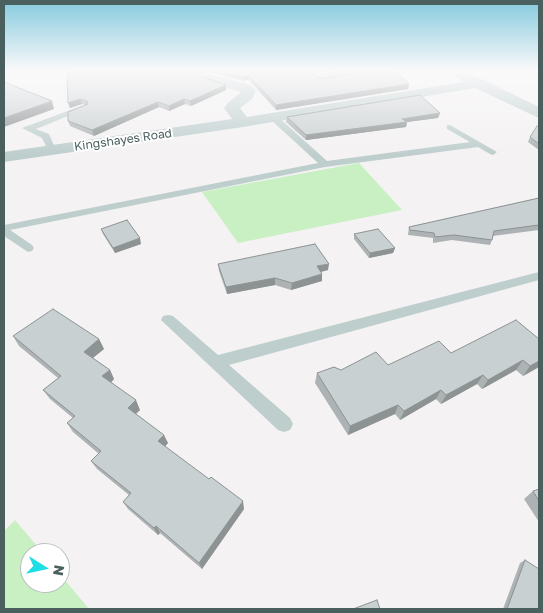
<!DOCTYPE html>
<style>
body{margin:0}
#map{position:relative;width:543px;height:613px;overflow:hidden;background:#f4f2f3;font-family:"Golos Text",sans-serif}
canvas{display:block}
.frame{position:absolute;inset:0;border:5px solid #4a605f;pointer-events:none}
.north{position:absolute;left:20px;top:543px;width:50px;height:50px;box-sizing:border-box;background:#fff;border:1px solid #b7bfbf;border-radius:50%;rotate:100deg;font-size:14px;font-weight:700;line-height:20px;text-align:center;color:#4a605f}
.north::after{content:'';display:block;margin:auto;width:18px;height:22px;background:#1ddee4;clip-path:polygon(50% 0,100% 100%,50% 72%,0 100%)}
</style>
<div id="map">
<canvas width="543" height="613"></canvas>
<div class="frame"></div>
<div class="north">N</div>
</div>
<script>
const g = document.querySelector('canvas').getContext('2d');
g.lineJoin = 'round';
function paint(path, color) { g.fillStyle = color; g.fill(path, 'evenodd'); }
const shape = rows => new Path2D(rows.map(r => 'M' + r).join(''));
function stroke(path, color, width, dash) { g.strokeStyle = color; g.lineWidth = width; g.lineCap = dash ? 'butt' : 'round'; g.setLineDash(dash || []); g.stroke(path); }
function drawText(font, color, halo, rows, align = 'center') {
  g.font = font + ' "Golos Text",sans-serif'; g.lineWidth = 4; g.setLineDash([]); g.textBaseline = 'middle'; g.strokeStyle = halo; g.fillStyle = color; for (const [text, x, y, turn = 0] of rows) {
    g.save(); g.translate(x, y); g.rotate((+turn || 0) * Math.PI / 180); g.textAlign = isNaN(turn) ? turn : align; if (halo) g.strokeText(text, 0, 0); g.fillText(text, 0, 0); g.restore();
  }
}
const green = shape([
 [359,163,402,210,238,243,202,192],
 [15,520,43,553,30,553,30,583,60,583,60,574,89,609,4,609,4,531]
]);
const lane = shape([
 [81,106,88,108,36,129,49,134,56,150,55,152,49,152,42,138,22,128,81,106],
 [270,115,276,115,327,161,470,142,447,129,447,125,450,125,497,152,493,155,490,154,478,147,325,167,10,230,32,245,34,248,32,251,28,252,4,236,4,225,318,163,270,119,270,115],
 [539,272,539,280,229,365,290,418,293,424,290,430,284,432,278,430,161,320,163,316,168,315,173,316,218,355,539,272]
]);
const street = shape([
 [340,70,355,70,357,73,351,77,321,82,314,78,316,75,340,70],
 [462,72,484,80,539,107,539,118,475,88,243,127,4,162,4,152,232,119,224,108,229,102,241,92,203,81,201,78,203,75,208,74,247,84,254,88,256,91,252,99,240,108,247,117,463,82,455,76,462,72]
]);
const wall = shape([
 [67,70,332,70,316,73,314,75,320,79,352,74,357,71,357,70,394,70,409,84,408,89,276,110,248,79,244,81,208,72,203,73,200,76,201,77,226,90,191,106,185,104,169,111,159,107,94,136,70,126,68,121,85,105,82,104,70,108],
 [440,113,438,118,407,122,406,127,306,140,286,122,287,117],
 [539,127,539,150,528,142,530,137],
 [539,198,539,230,493,236,492,240,490,245,452,240,433,243,433,238,408,235,409,227],
 [101,229,141,244,115,253,103,234],
 [354,234,395,248,393,253,369,258,354,239],
 [218,264,328,270,321,272,322,281,291,290,275,285,227,294,219,271],
 [13,336,99,339,104,349,93,358,110,370,114,379,111,383,140,410,136,414,168,443,165,446,244,509,202,569,160,533,158,535,128,509,123,502,129,495,97,469,91,461,99,454,73,432,67,423,73,418,50,399,43,390,58,378,19,346],
 [539,339,539,367,523,376,516,370,482,389,477,384,441,404,436,399,400,420,395,414,348,435,315,383,317,373,341,370,388,365,451,353],
 [539,489,539,522,524,499,533,491],
 [525,560,539,609,503,609,520,563]
]);
const shadedWall = shape([
 [201,70,207,70,208,72,203,73,199,77,199,72],
 [315,70,332,70,316,73,312,78,312,74],
 [248,75,248,79,244,81,244,77],
 [409,84,408,89,276,110,276,105],
 [226,85,226,90,191,106,190,101],
 [80,99,82,104,70,108,68,103],
 [184,99,185,104,169,111,169,106],
 [52,101,54,109,4,127,4,118],
 [158,102,159,107,94,136,92,130],
 [440,113,438,118,407,122,406,127,306,140,306,135],
 [140,238,141,244,115,253,113,248],
 [395,248,393,253,369,258,370,253],
 [329,264,328,270,316,273,317,266],
 [322,274,322,281,291,290,292,283],
 [275,278,275,285,227,294,226,287],
 [99,339,104,349,89,361,84,352],
 [523,360,516,370,482,389,488,380],
 [539,361,539,367,523,376,530,366],
 [110,370,114,379,107,386,102,376],
 [483,375,477,384,441,404,446,395],
 [441,390,436,399,400,420,404,411],
 [136,400,140,410,132,417,128,408],
 [398,405,395,414,348,435,350,426],
 [164,435,168,443,162,450,158,441],
 [243,501,244,509,202,569,199,563],
 [156,526,160,533,158,535,154,528]
]);
const building = shape([
 [67,70,201,70,199,72,201,77,226,85,190,101,184,99,169,106,158,102,92,130,68,121,68,112,88,104,87,101,80,99,68,103,67,70],
 [217,70,315,70,312,74,320,79,352,74,359,70,394,70,409,84,276,105,248,75,244,77,217,70],
 [4,82,52,101,4,118,4,82],
 [420,95,440,113,402,119,407,122,306,135,287,117,420,95],
 [537,126,539,127,539,144,530,137,537,126],
 [539,198,539,225,494,231,492,240,454,235,435,237,434,233,410,230,409,227,539,198],
 [127,220,140,238,113,248,101,229,127,220],
 [378,229,395,248,370,253,354,234,378,229],
 [315,244,329,264,317,266,322,274,292,283,275,278,226,287,218,264,315,244],
 [53,309,99,339,84,352,110,370,102,376,136,400,128,408,164,435,158,441,209,479,211,477,243,501,199,563,156,526,154,528,123,502,131,493,91,461,101,451,67,423,75,416,43,390,61,376,13,336,53,309],
 [516,320,539,339,539,361,530,366,523,360,488,380,483,375,446,395,441,390,404,411,398,405,350,426,317,373,334,367,341,370,376,352,388,365,439,341,451,353,516,320],
 [539,489,539,501,533,491,539,489],
 [525,560,539,569,539,609,507,609,525,560],
 [377,600,380,609,353,609,377,600]
]);
const farStreetnames = [
 ["Kingshayes Road",123,140,-8]
];
paint(green, '#c9f0c3');
paint(lane, '#bececd');
paint(street, '#bececd');
paint(wall, '#adb3b4');
paint(shadedWall, '#8d9292');
paint(building, '#c9d0d1');
stroke(building, '#8d9292', 1);
const sky = g.createLinearGradient(0, 0, 0, 156);
sky.addColorStop(0, '#85cade');
sky.addColorStop(0.45, '#faf9fa');
sky.addColorStop(1, '#faf9fa00');
g.fillStyle = sky;
g.fillRect(0, 0, 543, 156);
drawText('12px', '#4a605f', '#fff', farStreetnames);
</script>
